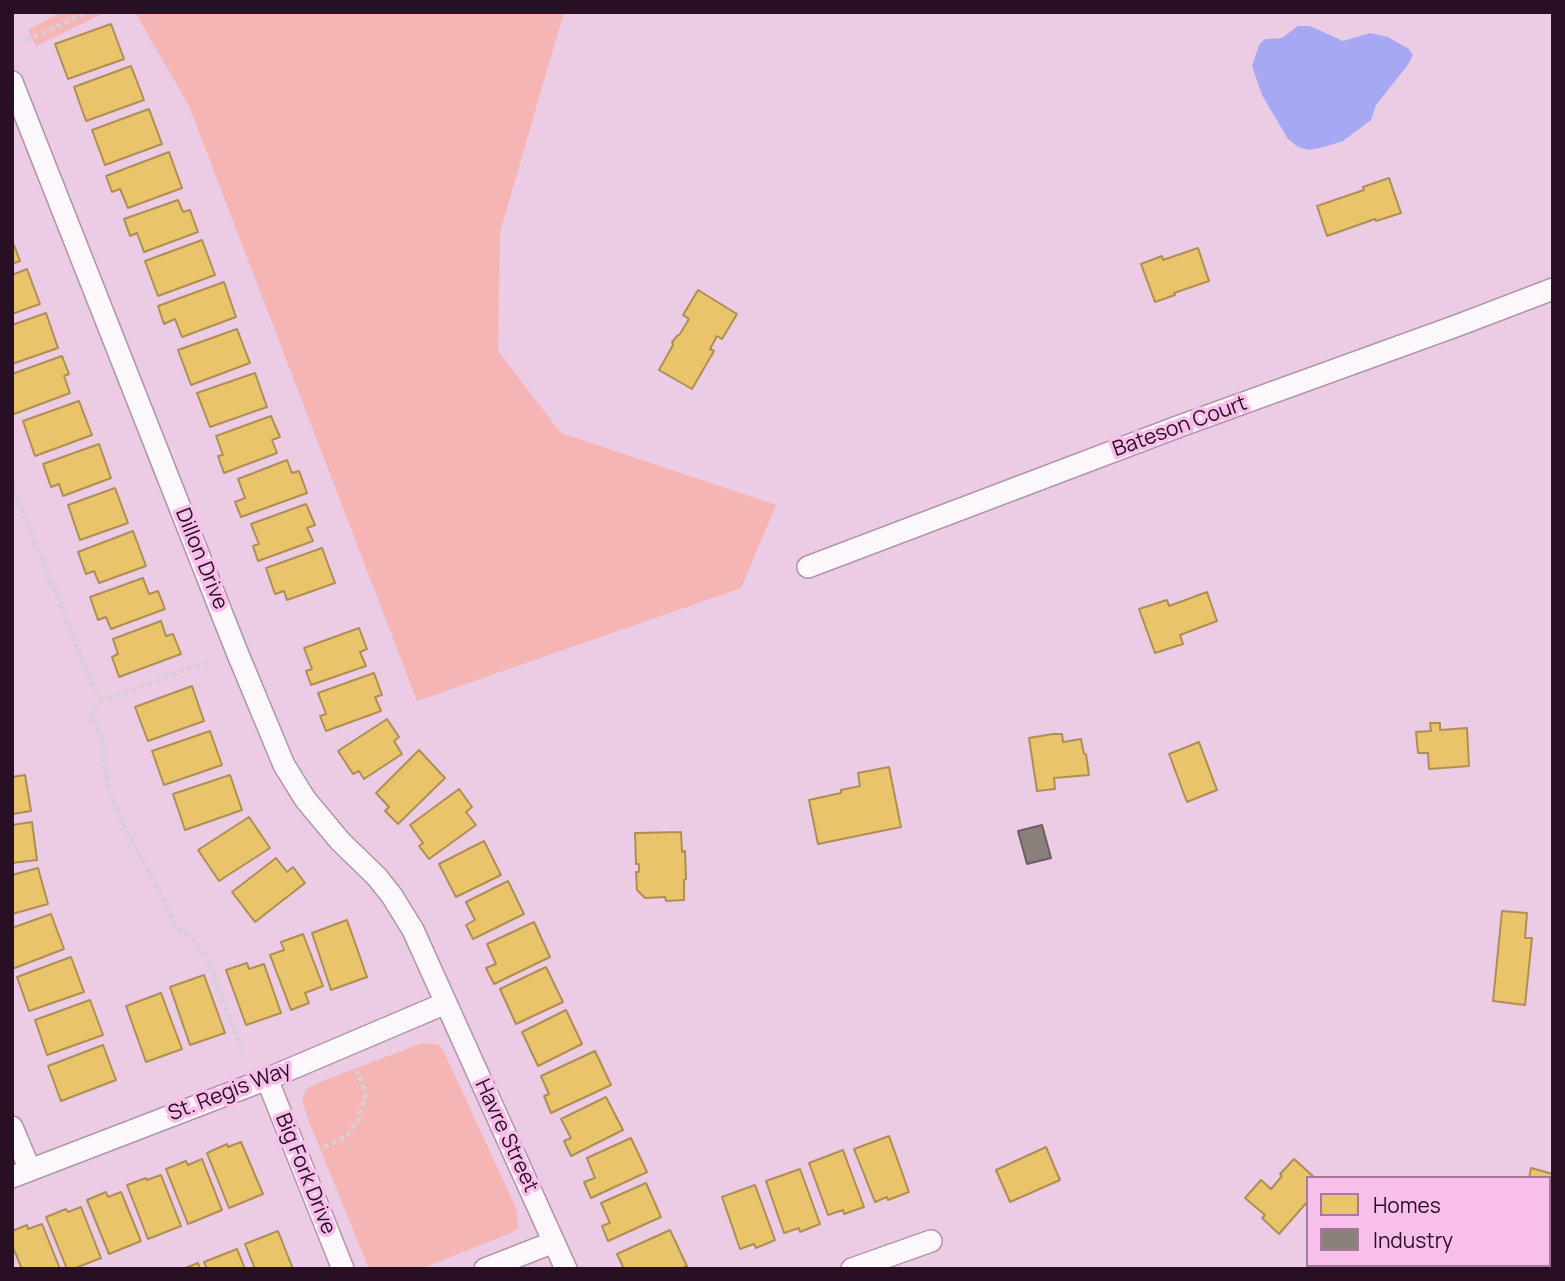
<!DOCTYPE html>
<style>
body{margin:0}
#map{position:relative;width:1565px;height:1281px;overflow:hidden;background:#ebcce4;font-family:Manrope,sans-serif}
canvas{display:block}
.frame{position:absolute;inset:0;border:14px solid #280f23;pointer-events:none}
.legend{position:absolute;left:1306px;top:1176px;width:245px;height:91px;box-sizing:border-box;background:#f8bfea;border:2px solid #a5799a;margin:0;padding:9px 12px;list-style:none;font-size:21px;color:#280f23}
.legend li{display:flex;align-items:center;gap:14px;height:35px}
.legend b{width:35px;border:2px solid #a5799a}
</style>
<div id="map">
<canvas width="1565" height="1281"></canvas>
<div class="frame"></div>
<ul class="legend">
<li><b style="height:19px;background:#e9c46a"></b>Homes</li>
<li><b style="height:19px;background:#8a817c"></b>Industry</li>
</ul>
</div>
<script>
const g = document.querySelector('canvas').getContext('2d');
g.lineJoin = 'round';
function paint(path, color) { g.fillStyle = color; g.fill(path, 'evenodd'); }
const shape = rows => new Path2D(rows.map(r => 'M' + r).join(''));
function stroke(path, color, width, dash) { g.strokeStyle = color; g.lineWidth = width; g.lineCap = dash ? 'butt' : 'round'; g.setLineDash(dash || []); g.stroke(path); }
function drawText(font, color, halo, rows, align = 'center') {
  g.font = font + ' Manrope,sans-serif'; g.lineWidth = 7; g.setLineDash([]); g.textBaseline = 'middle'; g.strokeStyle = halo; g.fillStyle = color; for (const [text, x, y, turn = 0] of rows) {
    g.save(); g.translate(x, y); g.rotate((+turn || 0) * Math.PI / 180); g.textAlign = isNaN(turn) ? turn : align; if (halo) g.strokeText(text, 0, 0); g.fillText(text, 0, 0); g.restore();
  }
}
const green = shape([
 [62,12,106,12,36,46,28,30],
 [135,12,564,12,500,232,498,351,561,433,776,505,741,588,417,701,189,106],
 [422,1043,440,1045,445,1054,516,1208,519,1227,513,1232,420,1269,369,1269,306,1114,302,1097,308,1088,320,1082]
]);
const water = shape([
 [1298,26,1310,26,1343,41,1370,33,1388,37,1409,49,1413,55,1407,66,1376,105,1371,120,1343,141,1324,147,1309,150,1298,147,1288,139,1262,95,1252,66,1259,45,1265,39,1282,38]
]);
const homes = shape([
 [111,24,124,59,68,79,55,44,111,24],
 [131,66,144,100,86,121,74,87,131,66],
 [149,109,162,144,105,165,92,130,149,109],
 [169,152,182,188,128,208,120,189,112,192,106,176,169,152],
 [1389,178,1401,213,1376,221,1375,219,1327,236,1317,206,1364,190,1363,187,1389,178],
 [178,200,183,212,190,210,198,232,144,252,137,233,130,236,124,219,178,200],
 [12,240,20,261,12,264,12,240],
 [202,240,215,275,158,296,145,261,202,240],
 [1198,248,1209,281,1174,293,1175,295,1155,302,1141,264,1162,256,1163,260,1198,248],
 [27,269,40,304,12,314,12,275,27,269],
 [224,282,236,317,182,337,175,319,164,324,158,306,224,282],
 [698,290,737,314,722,339,717,336,710,349,714,351,692,389,659,370,673,345,672,342,677,336,680,334,689,319,683,315,698,290],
 [46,313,58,348,12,364,12,325,46,313],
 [237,329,250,363,191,385,178,350,237,329],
 [62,356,69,374,64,376,70,393,14,414,12,409,12,374,62,356],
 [255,373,267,407,210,427,197,393,255,373],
 [79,401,92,435,35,456,23,421,79,401],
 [271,416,280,437,272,440,277,453,224,473,218,456,223,455,216,436,271,416],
 [99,444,111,478,63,496,59,484,51,487,43,464,99,444],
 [287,460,292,473,299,471,307,493,241,517,235,502,245,498,238,479,287,460],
 [115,488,128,523,80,540,68,505,115,488],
 [306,504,315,525,307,528,313,541,258,561,253,546,259,544,251,524,306,504],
 [133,531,146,566,99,583,94,571,86,574,78,552,133,531],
 [322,548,335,583,287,600,284,591,275,594,266,568,322,548],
 [143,578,149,594,158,591,165,609,111,629,106,617,98,620,90,597,143,578],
 [1207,592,1217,621,1180,635,1183,644,1155,653,1139,609,1167,600,1169,606,1207,592],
 [161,621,166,636,173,634,181,654,119,677,112,657,118,654,113,639,161,621],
 [359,628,367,649,360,652,366,666,311,685,306,671,312,669,304,648,359,628],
 [374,673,382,695,375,697,381,711,326,731,320,716,326,714,318,693,374,673],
 [192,686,204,721,148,741,135,707,192,686],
 [387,719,399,737,394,741,402,754,364,779,359,771,353,774,338,751,387,719],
 [1430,723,1440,723,1440,730,1467,728,1469,766,1429,769,1428,753,1418,753,1416,732,1431,731,1430,723],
 [210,731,222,765,164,785,152,751,210,731],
 [1053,734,1062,734,1063,742,1081,739,1084,754,1086,754,1089,775,1054,778,1055,789,1037,791,1029,738,1053,734],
 [1199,742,1217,790,1187,802,1169,754,1199,742],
 [419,750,445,778,398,824,385,811,389,807,376,793,419,750],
 [889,767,901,827,818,844,809,800,841,793,841,790,860,786,858,773,889,767],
 [25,775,31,811,12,814,12,777,25,775],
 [230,775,242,810,185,830,173,794,230,775],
 [459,789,472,807,466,812,476,825,429,859,419,846,423,843,410,825,459,789],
 [249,817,270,848,219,881,198,850,249,817],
 [32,822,37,860,12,863,12,825,32,822],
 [681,832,682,852,685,851,686,879,684,880,684,900,666,901,665,897,645,898,637,890,636,872,639,872,639,864,636,864,635,833,681,832],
 [484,841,501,875,456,897,439,864,484,841],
 [276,858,287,872,293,867,305,883,255,922,232,892,276,858],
 [38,868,48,904,12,914,12,875,38,868],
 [508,881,524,914,473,939,466,925,475,920,466,902,508,881],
 [1502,911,1527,913,1525,938,1532,938,1525,1005,1493,1001,1502,911],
 [51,914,64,949,12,969,12,928,51,914],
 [347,920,367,977,331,990,312,933,347,920],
 [534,922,550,957,494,984,486,968,496,964,487,944,534,922],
 [303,934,323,986,305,993,309,1003,291,1010,270,955,284,950,281,942,303,934],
 [71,957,84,992,29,1011,17,977,71,957],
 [247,963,249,969,264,964,281,1013,246,1025,226,970,247,963],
 [546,967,563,1002,516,1024,500,989,546,967],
 [204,975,225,1033,190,1045,170,987,204,975],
 [161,993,182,1049,146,1062,126,1006,161,993],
 [90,1000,103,1035,47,1055,35,1020,90,1000],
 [566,1010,582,1044,538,1066,522,1032,566,1010],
 [103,1045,116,1080,61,1101,48,1066,103,1045],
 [595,1051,611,1085,551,1113,544,1096,549,1094,541,1076,595,1051],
 [606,1097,623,1130,571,1156,564,1141,571,1138,561,1119,606,1097],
 [889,1136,909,1192,888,1200,887,1197,875,1202,854,1149,889,1136],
 [631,1138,647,1172,591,1198,584,1182,595,1178,587,1158,631,1138],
 [241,1142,263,1194,229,1208,207,1153,227,1144,228,1147,241,1142],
 [1046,1147,1060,1180,1010,1202,996,1170,1046,1147],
 [843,1150,864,1207,844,1214,843,1210,828,1215,809,1163,843,1150],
 [202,1159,222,1210,188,1224,166,1169,186,1161,188,1165,202,1159],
 [1294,1159,1315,1178,1308,1178,1308,1201,1279,1234,1262,1218,1265,1215,1245,1198,1261,1180,1271,1189,1282,1176,1280,1174,1294,1159],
 [1531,1168,1553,1174,1553,1210,1549,1209,1549,1178,1529,1178,1531,1168],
 [800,1169,820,1224,800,1232,799,1228,784,1233,766,1181,800,1169],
 [161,1175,181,1226,148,1239,127,1185,146,1178,147,1180,161,1175],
 [646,1183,661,1217,608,1241,602,1226,610,1223,601,1203,646,1183],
 [755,1185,775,1240,756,1248,754,1244,740,1249,722,1197,755,1185],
 [106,1192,108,1197,121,1192,141,1241,109,1254,87,1200,106,1192],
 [81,1207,101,1258,73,1269,67,1269,46,1217,66,1209,68,1212,81,1207],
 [42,1224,60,1269,22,1269,12,1245,12,1231,27,1225,28,1229,42,1224],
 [670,1230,687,1266,680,1269,624,1269,617,1254,670,1230],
 [278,1231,293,1269,255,1269,245,1244,278,1231],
 [237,1249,245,1269,207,1269,204,1262,237,1249],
 [198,1263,200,1269,183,1269,198,1263]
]);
const industry = shape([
 [1042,825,1051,858,1027,864,1018,831,1042,825]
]);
const path = shape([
 [26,41,87,12],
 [12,485,94,690,98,696,106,699,112,698,182,671,211,662],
 [102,698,90,717,104,739,103,758,108,784,122,822,165,903,176,927,192,939,206,955,243,1052],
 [324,1147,346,1136,358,1121,365,1099,365,1092,357,1070]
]);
const street = shape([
 [12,82,237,652,284,765,305,799,340,841,377,877,392,896,413,930,566,1269],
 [808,567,1180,426,1456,326,1553,289],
 [267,1079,343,1269],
 [12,1127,30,1170],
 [12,1177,267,1079,446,1003],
 [485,1269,554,1242],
 [852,1269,931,1241]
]);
const streetNames = [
 ["Bateson Court",1180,427,-20],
 ["Dillon Drive",201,559,68],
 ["St. Regis Way",230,1092,-21],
 ["Havre Street",506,1136,65],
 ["Big Fork Drive",305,1174,68]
];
paint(green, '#f4b5b4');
paint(water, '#a6a8f3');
paint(homes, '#e9c46a');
stroke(homes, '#af8e55', 2);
paint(industry, '#8a817c');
stroke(industry, '#6d5f61', 2);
stroke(street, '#b096aa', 24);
stroke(path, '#d7ced6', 4.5, [5, 3.5]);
stroke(street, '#fcf7fb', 21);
drawText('21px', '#280f23', '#f8bfea', streetNames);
</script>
